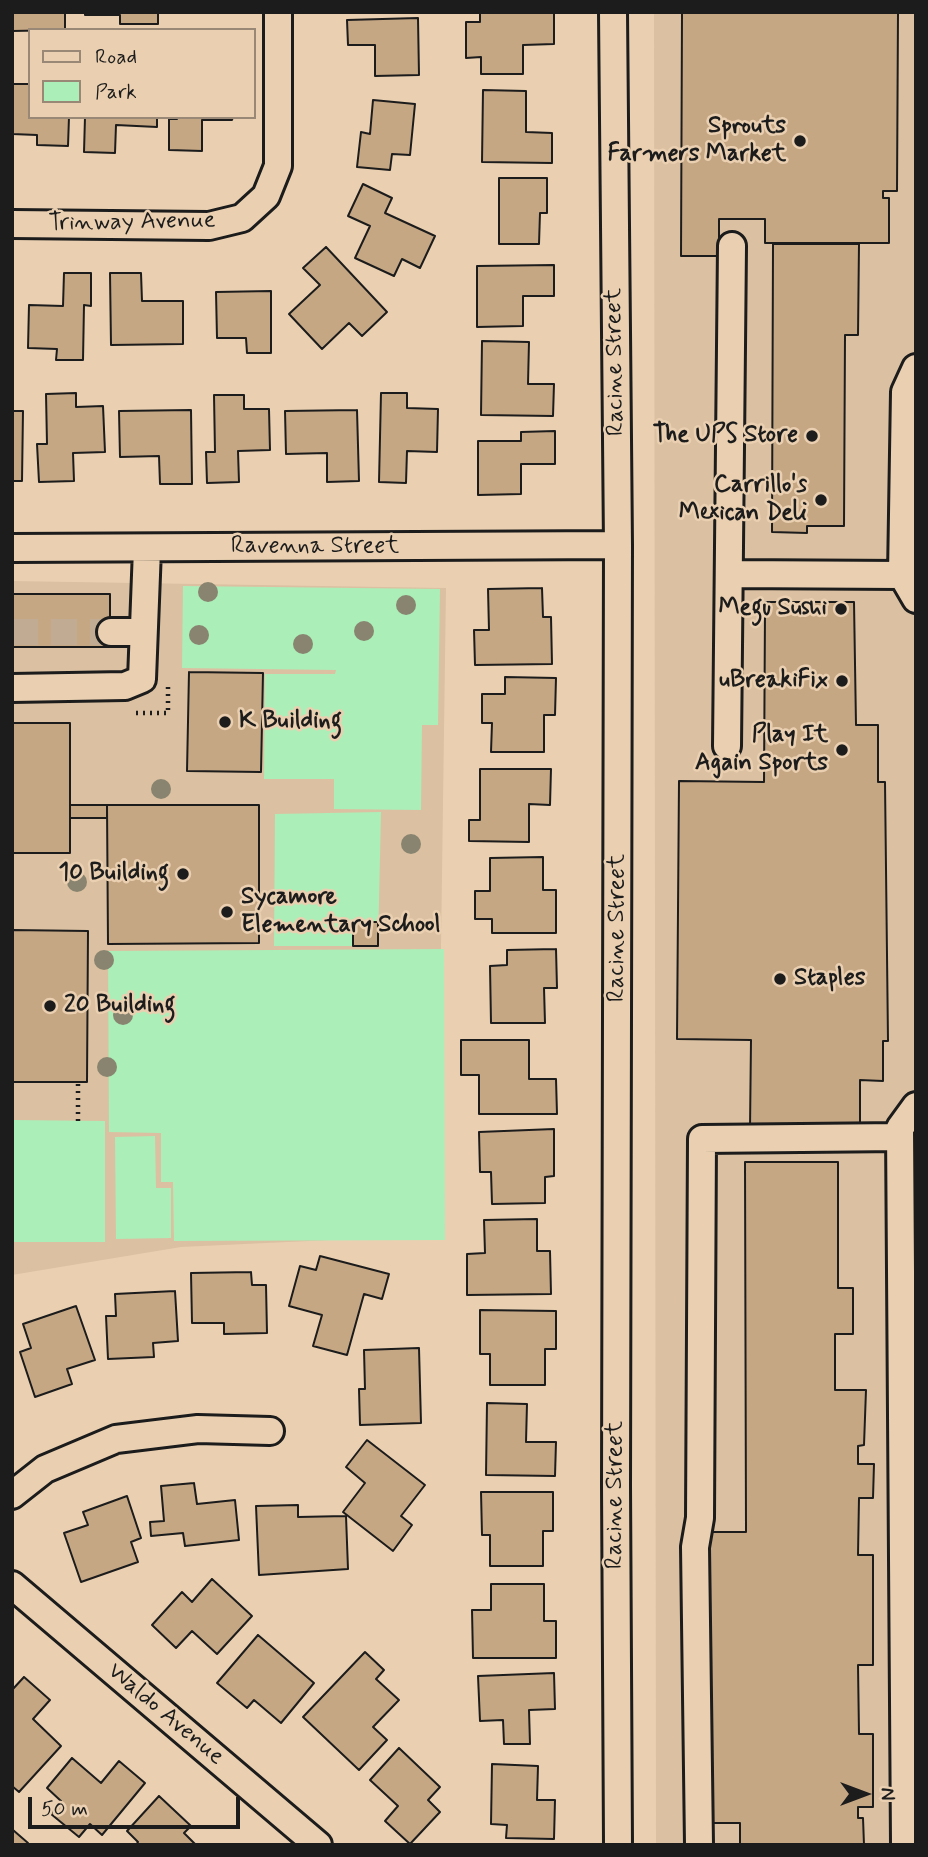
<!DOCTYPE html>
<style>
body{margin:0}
#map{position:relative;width:928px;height:1857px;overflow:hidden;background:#ead0b1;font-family:Mynerve,sans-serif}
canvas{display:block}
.frame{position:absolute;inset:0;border:14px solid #1c1c1c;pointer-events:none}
.legend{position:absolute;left:28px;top:28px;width:228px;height:91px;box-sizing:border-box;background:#ead0b1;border:2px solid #988875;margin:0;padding:9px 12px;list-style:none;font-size:21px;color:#1c1c1c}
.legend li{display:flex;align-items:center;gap:14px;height:35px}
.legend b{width:35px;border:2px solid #988875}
.north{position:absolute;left:830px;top:1759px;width:70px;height:70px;-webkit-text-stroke:5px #ead0b1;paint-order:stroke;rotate:90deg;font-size:19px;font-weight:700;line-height:28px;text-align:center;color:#1c1c1c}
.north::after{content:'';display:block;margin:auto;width:24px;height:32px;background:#1c1c1c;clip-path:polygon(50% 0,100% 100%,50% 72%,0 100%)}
.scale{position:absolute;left:28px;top:1797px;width:212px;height:32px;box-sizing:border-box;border:4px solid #1c1c1c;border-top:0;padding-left:9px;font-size:21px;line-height:24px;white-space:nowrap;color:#1c1c1c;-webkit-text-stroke:5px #ead0b1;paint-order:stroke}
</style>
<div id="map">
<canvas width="928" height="1857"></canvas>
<div class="frame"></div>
<ul class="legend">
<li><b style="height:9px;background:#ead0b1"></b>Road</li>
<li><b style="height:19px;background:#abeeb8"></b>Park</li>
</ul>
<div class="north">N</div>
<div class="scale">50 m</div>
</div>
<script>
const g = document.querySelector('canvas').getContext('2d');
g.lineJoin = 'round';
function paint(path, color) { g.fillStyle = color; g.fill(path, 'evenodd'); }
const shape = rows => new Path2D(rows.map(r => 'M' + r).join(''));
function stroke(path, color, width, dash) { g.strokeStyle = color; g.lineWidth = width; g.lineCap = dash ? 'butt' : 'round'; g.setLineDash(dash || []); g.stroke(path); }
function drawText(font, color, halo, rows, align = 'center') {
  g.font = font + ' Mynerve,sans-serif'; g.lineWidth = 5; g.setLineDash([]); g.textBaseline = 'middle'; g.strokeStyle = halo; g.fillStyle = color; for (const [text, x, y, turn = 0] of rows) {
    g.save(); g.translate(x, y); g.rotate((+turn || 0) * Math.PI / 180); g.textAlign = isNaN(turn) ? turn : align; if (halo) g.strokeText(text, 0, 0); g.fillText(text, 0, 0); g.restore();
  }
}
const built = shape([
 [654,12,916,12,916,1845,656,1845],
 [12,581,446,588,437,1235,181,1247,12,1275]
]);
const green = shape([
 [183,586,440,589,438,725,422,725,421,810,334,809,334,779,264,779,265,674,335,674,336,670,182,668],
 [381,812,378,946,274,946,275,814],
 [444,949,445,1240,174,1241,173,1182,161,1182,161,1133,109,1132,108,951],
 [12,1120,105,1121,105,1242,12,1242],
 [155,1136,156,1188,171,1188,171,1238,116,1239,115,1137]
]);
const building = shape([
 [12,12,65,12,65,30,12,31,12,12],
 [85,12,158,12,158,24,120,24,120,15,85,15,85,12],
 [480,12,554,12,554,44,523,45,523,74,481,74,481,57,466,58,466,22,480,22,480,12],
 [682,12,898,12,897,191,883,191,883,198,889,198,889,243,765,243,765,219,719,219,719,256,681,256,682,12],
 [418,18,419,75,375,76,375,45,348,45,347,20,418,18],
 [12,84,29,84,30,117,69,117,68,146,37,145,37,135,12,134,12,84],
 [483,90,526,91,526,132,552,133,552,163,482,162,483,90],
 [373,100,415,104,410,155,392,154,390,170,357,167,361,132,370,134,373,100],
 [85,117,157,117,157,127,116,125,115,153,84,152,85,117],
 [177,117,233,117,232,120,202,120,202,151,169,150,169,119,177,119,177,117],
 [499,178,547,178,547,213,540,213,539,244,499,244,499,178],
 [363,184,392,198,385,213,435,236,420,268,402,259,394,276,355,258,370,226,348,216,363,184],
 [773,244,859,244,858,335,845,335,844,526,807,526,807,533,772,532,773,244],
 [326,247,387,312,362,336,349,323,322,349,289,314,320,285,303,268,326,247],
 [554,265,554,296,523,296,523,326,477,327,477,266,554,265],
 [64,273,91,273,91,306,84,305,83,360,56,360,57,349,28,348,29,305,63,306,64,273],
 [110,273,141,273,142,301,183,301,183,344,111,345,110,273],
 [271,291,271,353,247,353,246,338,217,338,216,292,271,291],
 [482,341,529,342,528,384,554,384,553,416,481,415,482,341],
 [76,393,76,407,103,406,105,452,73,453,74,481,39,482,37,444,47,444,46,394,76,393],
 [381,393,407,393,407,408,438,409,437,452,407,451,406,483,379,482,381,393],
 [214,395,244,395,244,409,269,409,270,450,238,451,239,482,207,483,206,452,215,452,214,395],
 [191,410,192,484,160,484,159,456,120,457,119,411,191,410],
 [357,410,359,481,327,482,327,453,286,454,285,411,357,410],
 [12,411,23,411,22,481,12,481,12,411],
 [555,431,555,464,521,464,521,494,478,495,478,441,521,441,521,432,555,431],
 [542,588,543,617,551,617,552,664,475,665,474,630,489,630,488,589,542,588],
 [12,594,110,594,110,647,12,647,12,594],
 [758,602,854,602,856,725,878,725,878,782,885,782,888,1041,883,1041,883,1081,860,1080,860,1130,750,1129,751,1040,677,1039,679,781,764,782,765,609,758,609,758,602],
 [189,672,263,673,261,772,187,771,189,672],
 [505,677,556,678,555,715,544,715,544,752,491,752,492,723,482,723,482,694,505,694,505,677],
 [12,723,70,723,70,853,12,853,12,723],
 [480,769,551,769,550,805,529,804,529,842,469,841,469,820,480,820,480,769],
 [70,805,107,805,107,818,70,818,70,805],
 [107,805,259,805,259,943,108,944,107,805],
 [543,857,543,890,556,890,556,933,492,933,492,919,475,919,475,891,490,891,490,858,543,857],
 [353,922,378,922,378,946,353,946,353,922],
 [12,930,88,931,87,1082,12,1082,12,930],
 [556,949,557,988,544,988,545,1023,491,1023,490,966,507,965,507,950,556,949],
 [461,1040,529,1040,529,1079,556,1079,557,1114,479,1114,479,1075,461,1075,461,1040],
 [554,1129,554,1176,545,1177,545,1203,492,1204,491,1172,480,1172,479,1132,554,1129],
 [745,1162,838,1162,838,1288,853,1288,853,1334,835,1334,835,1390,866,1390,864,1445,858,1446,858,1464,874,1464,873,1498,859,1498,858,1555,873,1555,873,1665,858,1665,859,1734,873,1734,873,1807,858,1807,858,1818,863,1818,864,1845,740,1845,740,1823,709,1823,709,1532,746,1532,745,1162],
 [537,1219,537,1251,550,1251,551,1294,467,1295,467,1254,485,1253,484,1220,537,1219],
 [320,1256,389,1274,382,1299,364,1294,347,1355,313,1346,322,1315,289,1306,300,1266,316,1270,320,1256],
 [251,1272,252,1285,266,1285,267,1333,224,1334,224,1323,192,1323,191,1273,251,1272],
 [175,1291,178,1341,153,1343,154,1357,108,1359,106,1316,116,1316,115,1294,175,1291],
 [76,1306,95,1360,67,1369,72,1384,35,1397,20,1352,31,1348,23,1324,76,1306],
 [480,1310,556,1311,556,1349,545,1349,545,1385,490,1385,490,1354,480,1354,480,1310],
 [419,1348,421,1423,360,1425,359,1389,365,1389,364,1350,419,1348],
 [487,1403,527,1404,526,1442,556,1442,555,1476,486,1475,487,1403],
 [367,1440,425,1485,401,1516,412,1525,393,1551,343,1512,365,1483,346,1467,367,1440],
 [194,1483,197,1504,235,1500,239,1540,185,1546,183,1533,151,1536,150,1522,164,1521,161,1486,194,1483],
 [481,1492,553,1492,553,1531,543,1531,543,1566,490,1566,490,1535,482,1535,481,1492],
 [127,1496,141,1538,131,1542,138,1562,81,1582,64,1533,88,1525,83,1512,127,1496],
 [298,1505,298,1517,346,1516,348,1569,259,1575,256,1506,298,1505],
 [212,1579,252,1616,217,1654,192,1631,176,1648,152,1625,182,1592,192,1602,212,1579],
 [491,1584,544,1584,544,1621,556,1621,556,1658,473,1658,472,1610,491,1610,491,1584],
 [258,1635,314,1683,281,1723,254,1700,247,1708,217,1683,258,1635],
 [365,1652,384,1670,376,1679,399,1700,373,1727,387,1740,359,1770,303,1717,365,1652],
 [554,1673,555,1709,529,1710,530,1744,504,1744,503,1720,480,1721,478,1676,554,1673],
 [24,1677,50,1700,33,1719,61,1746,19,1792,12,1786,12,1690,24,1677],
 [399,1748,440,1787,428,1800,440,1812,410,1844,385,1821,398,1806,370,1780,399,1748],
 [72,1758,101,1783,119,1761,145,1783,102,1835,90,1824,79,1837,51,1814,61,1801,47,1788,72,1758],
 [492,1764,538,1766,537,1800,555,1800,554,1839,506,1838,507,1825,491,1824,492,1764],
 [159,1796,191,1826,184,1833,196,1845,136,1845,138,1842,127,1831,159,1796],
 [13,1830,28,1843,27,1845,12,1845,13,1830]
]);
const minorTunnel = shape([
 [12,632,111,632]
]);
const path = shape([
 [136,713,168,713,168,687],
 [78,1121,78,1084]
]);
const minor = shape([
 [613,12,618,545,616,1485,618,1845],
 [12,224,209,226,242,218,266,196,278,166,278,12],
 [916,368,905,392,902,575,916,575],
 [12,548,618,545],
 [729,574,902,575,916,599],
 [111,632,143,632],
 [12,688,125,686,142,679,147,549],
 [727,746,732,246],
 [12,1495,45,1469,116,1439,198,1429,270,1431],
 [12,1585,318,1845],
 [699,1845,695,1547,700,1518,702,1139,900,1137],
 [905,1845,900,1128,916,1106]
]);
const trees = [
 [208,592],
 [406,605],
 [364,631],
 [199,635],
 [303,644],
 [161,789],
 [411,844],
 [77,882],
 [104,960],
 [123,1015],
 [107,1067]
];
const markers = [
 [800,141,7,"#1c1c1c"],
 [812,436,7,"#1c1c1c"],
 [821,500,7,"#1c1c1c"],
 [841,609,7,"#1c1c1c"],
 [842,681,7,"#1c1c1c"],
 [225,722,7,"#1c1c1c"],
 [842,750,7,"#1c1c1c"],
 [183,874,7,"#1c1c1c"],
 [227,912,7,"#1c1c1c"],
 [780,979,7,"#1c1c1c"],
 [50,1006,7,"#1c1c1c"]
];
const poiNames = [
 ["Sprouts",786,127],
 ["Farmers Market",786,155],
 ["The UPS Store",798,436],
 ["Carrillo's",807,486],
 ["Mexican Deli",807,514],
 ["Megu Sushi",827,609],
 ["uBreakiFix",828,681],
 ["K Building",239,722,"left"],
 ["Play It",828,736],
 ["Again Sports",828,764],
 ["10 Building",169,874],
 ["Sycamore",241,898,"left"],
 ["Elementary School",241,926,"left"],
 ["Staples",794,979,"left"],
 ["20 Building",64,1006,"left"]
];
const streetNames = [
 ["Trinway Avenue",132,223,-1],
 ["Racine Street",616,362,-91],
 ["Ravenna Street",315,547],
 ["Racine Street",618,928,-90],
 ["Racine Street",616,1495,-90],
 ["Waldo Avenue",165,1715,40]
];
paint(built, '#dbc1a1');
paint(green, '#abeeb8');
paint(building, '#c6a784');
stroke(building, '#1c1c1c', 2);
stroke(minorTunnel, '#c1ac93', 26, [26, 13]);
stroke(minor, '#1c1c1c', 32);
stroke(path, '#1c1c1c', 4.5, [2, 5]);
stroke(minor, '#ead0b1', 26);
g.fillStyle = '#898470';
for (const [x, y] of trees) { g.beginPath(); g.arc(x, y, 10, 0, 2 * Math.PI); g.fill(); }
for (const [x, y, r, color] of markers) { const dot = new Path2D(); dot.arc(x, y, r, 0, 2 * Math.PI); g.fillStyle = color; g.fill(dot); stroke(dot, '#ead0b1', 2.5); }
drawText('bold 24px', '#1c1c1c', '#ead0b1', poiNames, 'right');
drawText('24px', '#1c1c1c', '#ead0b1', streetNames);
</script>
